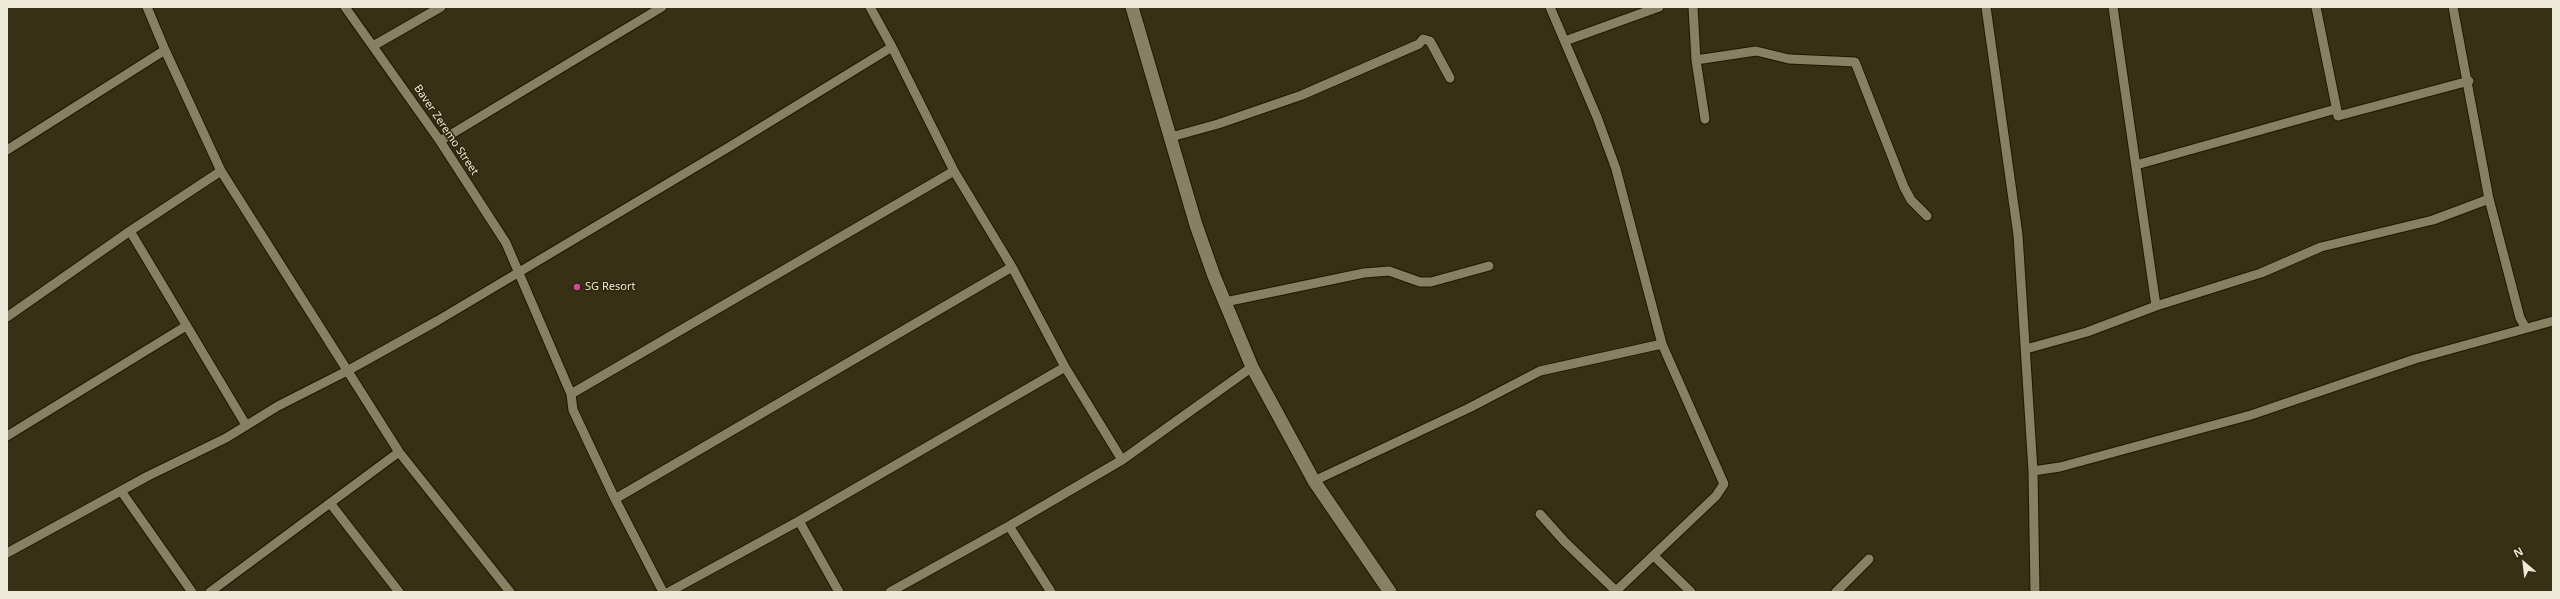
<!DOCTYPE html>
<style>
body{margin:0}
#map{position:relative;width:2560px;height:599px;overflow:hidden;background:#373015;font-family:"Noto Sans",sans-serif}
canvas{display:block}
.frame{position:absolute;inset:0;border:8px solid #eeeada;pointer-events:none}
.north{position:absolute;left:2504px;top:543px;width:40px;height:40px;-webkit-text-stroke:3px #2d260b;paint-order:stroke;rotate:332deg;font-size:11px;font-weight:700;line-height:16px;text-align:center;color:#eeeada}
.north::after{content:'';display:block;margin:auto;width:14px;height:18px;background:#eeeada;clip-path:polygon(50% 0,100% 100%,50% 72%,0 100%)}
</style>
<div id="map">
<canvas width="2560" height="599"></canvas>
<div class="frame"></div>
<div class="north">N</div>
</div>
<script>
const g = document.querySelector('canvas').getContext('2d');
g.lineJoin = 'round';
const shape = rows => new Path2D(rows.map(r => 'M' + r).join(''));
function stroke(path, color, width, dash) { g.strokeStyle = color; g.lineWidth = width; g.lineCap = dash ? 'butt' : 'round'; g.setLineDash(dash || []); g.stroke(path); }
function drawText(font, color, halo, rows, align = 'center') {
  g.font = font + ' "Noto Sans",sans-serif'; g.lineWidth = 3; g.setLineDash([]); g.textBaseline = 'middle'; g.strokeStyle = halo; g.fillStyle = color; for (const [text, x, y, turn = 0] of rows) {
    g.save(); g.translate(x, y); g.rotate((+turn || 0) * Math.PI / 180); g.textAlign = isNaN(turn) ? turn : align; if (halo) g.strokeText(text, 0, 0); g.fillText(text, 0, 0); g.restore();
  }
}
const street = shape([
 [147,7,165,50,221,171,399,452,510,592],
 [345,7,440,141,506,243,571,394,573,410,615,499,663,592],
 [870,7,892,47,954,171,1012,267,1065,367,1122,460],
 [1550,7,1597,117,1616,169,1662,344,1724,484,1716,496,1615,592],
 [1693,7,1696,60,1705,119],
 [1986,7,2018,235,2033,471,2035,592],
 [2113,7,2156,306],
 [2316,7,2338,116,2469,81],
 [2453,7,2489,199,2520,318,2526,328],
 [1565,41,1659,7],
 [373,46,441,7],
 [1696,60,1756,51,1789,59,1855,62,1904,187,1911,200,1927,216],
 [1171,137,1218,124,1302,95,1419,44,1423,39,1430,41,1450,78],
 [440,141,662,7],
 [7,150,165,50],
 [2136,165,2336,109],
 [130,231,246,425],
 [1225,302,1364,273,1389,271,1420,282,1431,282,1489,266],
 [7,317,130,231,221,171],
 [2026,349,2087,332,2156,306,2261,273,2321,247,2433,220,2489,199],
 [571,394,954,171],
 [7,436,186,326],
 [2033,471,2060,467,2251,415,2415,359,2553,321],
 [1314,481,1469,408,1540,371,1662,344],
 [121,491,192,592],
 [615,499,1012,267],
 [330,503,399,592],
 [1540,514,1565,542,1616,591],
 [799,521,839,592],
 [1009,526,1051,592],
 [7,553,148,476,226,438,278,406,347,371,437,321,729,147,892,47],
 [1654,556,1691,592],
 [210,592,399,452],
 [669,592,799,521,1065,367],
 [890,592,1009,526,1122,460,1252,367],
 [1836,592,1869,559]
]);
const secondary = shape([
 [1132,7,1196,225,1214,276,1252,367,1314,481,1390,592]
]);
const markers = [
 [577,287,4,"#d1479c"]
];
const streetNames = [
 ["Baver Zeremo Street",446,130,56]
];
const poiNames = [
 ["SG Resort",585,287]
];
stroke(street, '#1e1800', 11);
stroke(secondary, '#1e1800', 15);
stroke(street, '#878063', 9);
stroke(secondary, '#878063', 13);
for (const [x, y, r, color] of markers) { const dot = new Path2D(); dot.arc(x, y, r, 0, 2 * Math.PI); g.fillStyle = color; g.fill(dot); stroke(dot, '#2d260b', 1.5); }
drawText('11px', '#eeeada', '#2d260b', streetNames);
drawText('11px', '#eeeada', '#2d260b', poiNames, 'left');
</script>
